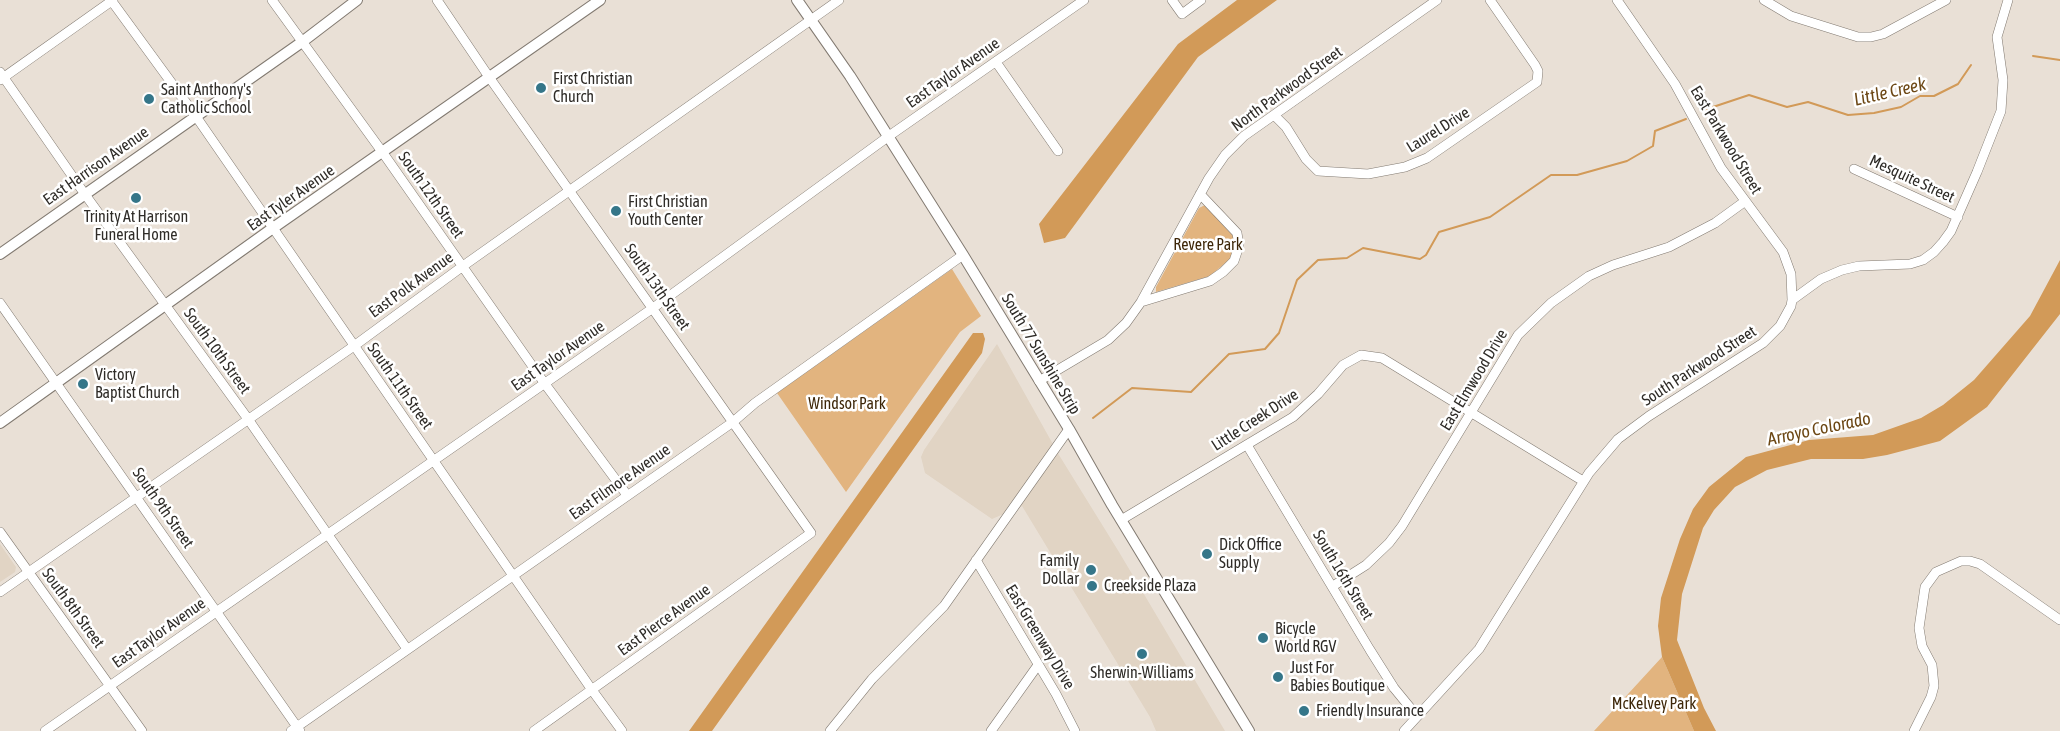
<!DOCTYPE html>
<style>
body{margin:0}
canvas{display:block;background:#e9e0d6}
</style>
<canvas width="2060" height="731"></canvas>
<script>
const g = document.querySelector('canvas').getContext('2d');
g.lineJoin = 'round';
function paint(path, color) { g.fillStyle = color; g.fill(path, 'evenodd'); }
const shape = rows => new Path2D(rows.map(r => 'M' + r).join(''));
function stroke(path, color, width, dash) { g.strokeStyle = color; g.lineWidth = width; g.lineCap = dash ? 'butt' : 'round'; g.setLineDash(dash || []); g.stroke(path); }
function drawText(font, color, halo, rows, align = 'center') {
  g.font = font + ' "Asap Condensed",sans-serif'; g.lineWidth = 5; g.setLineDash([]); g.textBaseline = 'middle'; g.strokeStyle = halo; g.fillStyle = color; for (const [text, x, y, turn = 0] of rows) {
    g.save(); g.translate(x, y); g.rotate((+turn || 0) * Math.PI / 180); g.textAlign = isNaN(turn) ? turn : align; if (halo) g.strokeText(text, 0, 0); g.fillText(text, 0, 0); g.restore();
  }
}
const built = shape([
 [997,344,1059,455,1119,552,1225,731,1156,731,1150,717,1022,506,992,519,925,473,921,457,924,450],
 [0,544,16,567,15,572,0,582]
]);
const green = shape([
 [1205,205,1233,236,1235,247,1230,259,1210,276,1156,292,1156,287,1199,208],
 [952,269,981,316,960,332,846,492,777,393],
 [1662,657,1694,731,1594,731]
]);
const water = shape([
 [1237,0,1277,0,1198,57,1065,238,1044,243,1039,224,1178,44],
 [2060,260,2060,314,1987,407,1940,441,1887,455,1863,459,1811,459,1767,470,1735,487,1714,510,1703,528,1682,594,1677,640,1704,708,1716,731,1694,731,1662,657,1658,626,1661,598,1680,539,1693,509,1709,487,1746,457,1809,440,1873,435,1921,418,1943,405,1974,380,2030,316],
 [973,333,983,333,985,339,982,353,712,731,689,731]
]);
const stream = shape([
 [2033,56,2060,60],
 [1701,111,1749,95,1787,107,1808,102,1848,115,1874,113,1901,107,1920,96,1934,96,1958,84,1971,65],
 [1093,418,1132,388,1191,392,1229,354,1265,349,1279,333,1297,280,1318,260,1347,258,1363,248,1420,259,1426,255,1439,232,1490,217,1551,175,1577,175,1627,161,1653,146,1655,131,1686,119]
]);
const minor = shape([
 [111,0,195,115,592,690,622,731],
 [272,0,383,153,545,384,627,495],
 [437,0,489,77,811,533,534,731],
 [1172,0,1182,14,1201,0],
 [1617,0,1675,84,1721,168,1783,252,1791,274,1792,300],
 [1764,0,1791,16,1858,37,1871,37,1883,34,1946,0],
 [996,62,1058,151],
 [0,72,84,193,248,419,407,649],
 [0,80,113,0],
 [1274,115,1286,127,1306,159,1318,171,1368,174,1405,167,1427,158,1537,82,1538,71,1535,65,1490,0],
 [1854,169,1958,217],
 [1141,302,1210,281,1223,272,1234,261,1239,246,1237,233,1200,194],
 [0,303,300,731],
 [1039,381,1108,340,1126,323,1141,302,1209,178,1225,155,1244,136,1437,0],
 [1247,445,1370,650,1394,688,1417,716],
 [1121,520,1293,417,1318,394,1343,365,1361,355,1382,358,1583,481],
 [0,532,142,731],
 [976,560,1056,694,1075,731],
 [1333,586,1366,565,1389,543,1402,526,1518,335,1551,303,1589,276,1613,265,1669,247,1715,223,1744,202],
 [0,592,354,346,463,266,839,0],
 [45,731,653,308,889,136,1084,0],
 [291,731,733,422,755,403,963,255],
 [830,731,872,679,944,606,1069,429],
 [991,731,1038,665],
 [1404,731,1479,649,1589,473,1618,439,1649,416,1763,343,1780,326,1791,306,1792,300,1821,279,1842,270,1859,266,1910,264,1923,260,1934,252,1943,242,1951,231,1977,172,2001,111,2003,80,1997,37,2008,0],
 [1914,731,1931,697,1934,686,1932,665,1922,646,1919,628,1925,587,1936,572,1961,561,1970,561,1980,564,2060,620]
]);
const major = shape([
 [797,0,850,76,963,255,1069,429,1112,505,1249,731],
 [0,254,302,42,357,0],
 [0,423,273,228,600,0]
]);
const markers = [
 [541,88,6,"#357689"],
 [149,99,6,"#357689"],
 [136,198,6,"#357689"],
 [616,211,6,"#357689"],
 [83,384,6,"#357689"],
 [1207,554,6,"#357689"],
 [1091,570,6,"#357689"],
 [1092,586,6,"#357689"],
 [1263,638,6,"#357689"],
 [1142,654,6,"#357689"],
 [1278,677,6,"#357689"],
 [1304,711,6,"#357689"]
];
const streetNames = [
 ["East Taylor Avenue",953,73,-35],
 ["North Parkwood Street",1287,89,-36],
 ["Laurel Drive",1438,130,-32],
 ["East Parkwood Street",1726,140,59],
 ["East Harrison Avenue",96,166,-35],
 ["Mesquite Street",1912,179,25],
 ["South 12th Street",431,195,55],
 ["East Tyler Avenue",291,198,-35],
 ["East Polk Avenue",411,285,-36],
 ["South 13th Street",657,287,55],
 ["South 10th Street",217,351,54],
 ["South 77 Sunshine Strip",1041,354,59],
 ["East Taylor Avenue",558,356,-35],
 ["South Parkwood Street",1699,366,-33],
 ["East Elmwood Drive",1474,380,-59],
 ["South 11th Street",400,386,55],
 ["Little Creek Drive",1255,420,-33],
 ["East Filmore Avenue",620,482,-35],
 ["South 9th Street",163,508,55],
 ["South 16th Street",1343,575,59],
 ["South 8th Street",73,608,54],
 ["East Pierce Avenue",664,620,-36],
 ["East Taylor Avenue",159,633,-35],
 ["East Greenway Drive",1040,637,59]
];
const poiNames = [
 ["First Christian",553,79],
 ["Church",553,97],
 ["Saint Anthony's",161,90],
 ["Catholic School",161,108],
 ["First Christian",628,202],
 ["Youth Center",628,220],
 ["Trinity At Harrison",136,217,"center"],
 ["Funeral Home",136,235,"center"],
 ["Victory",95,375],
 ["Baptist Church",95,393],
 ["Dick Office",1219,545],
 ["Supply",1219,563],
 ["Family",1079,561,"right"],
 ["Dollar",1079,579,"right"],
 ["Creekside Plaza",1104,586],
 ["Bicycle",1275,629],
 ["World RGV",1275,647],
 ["Just For",1290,668],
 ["Babies Boutique",1290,686],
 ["Sherwin-Williams",1142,673,"center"],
 ["Friendly Insurance",1316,711]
];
const parkNames = [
 ["Revere Park",1208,245],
 ["Windsor Park",847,404],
 ["McKelvey Park",1654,704]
];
const waterNames = [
 ["Little Creek",1890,92,-13],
 ["Arroyo Colorado",1819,429,-12]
];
paint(built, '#e1d4c4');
paint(green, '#e2b47f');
paint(water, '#d29a58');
stroke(stream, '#d29a58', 2);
stroke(minor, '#827a71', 10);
stroke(major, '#827a71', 12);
stroke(minor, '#fff', 9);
stroke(major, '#fff', 10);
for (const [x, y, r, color] of markers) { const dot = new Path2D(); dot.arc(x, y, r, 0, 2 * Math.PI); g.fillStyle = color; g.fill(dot); stroke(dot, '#fff', 2); }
drawText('16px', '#2f2c28', '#fff', streetNames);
drawText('16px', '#2f2c28', '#fff', poiNames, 'left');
drawText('16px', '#3e2709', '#fff', parkNames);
drawText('italic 18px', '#6c4714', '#fff', waterNames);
</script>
